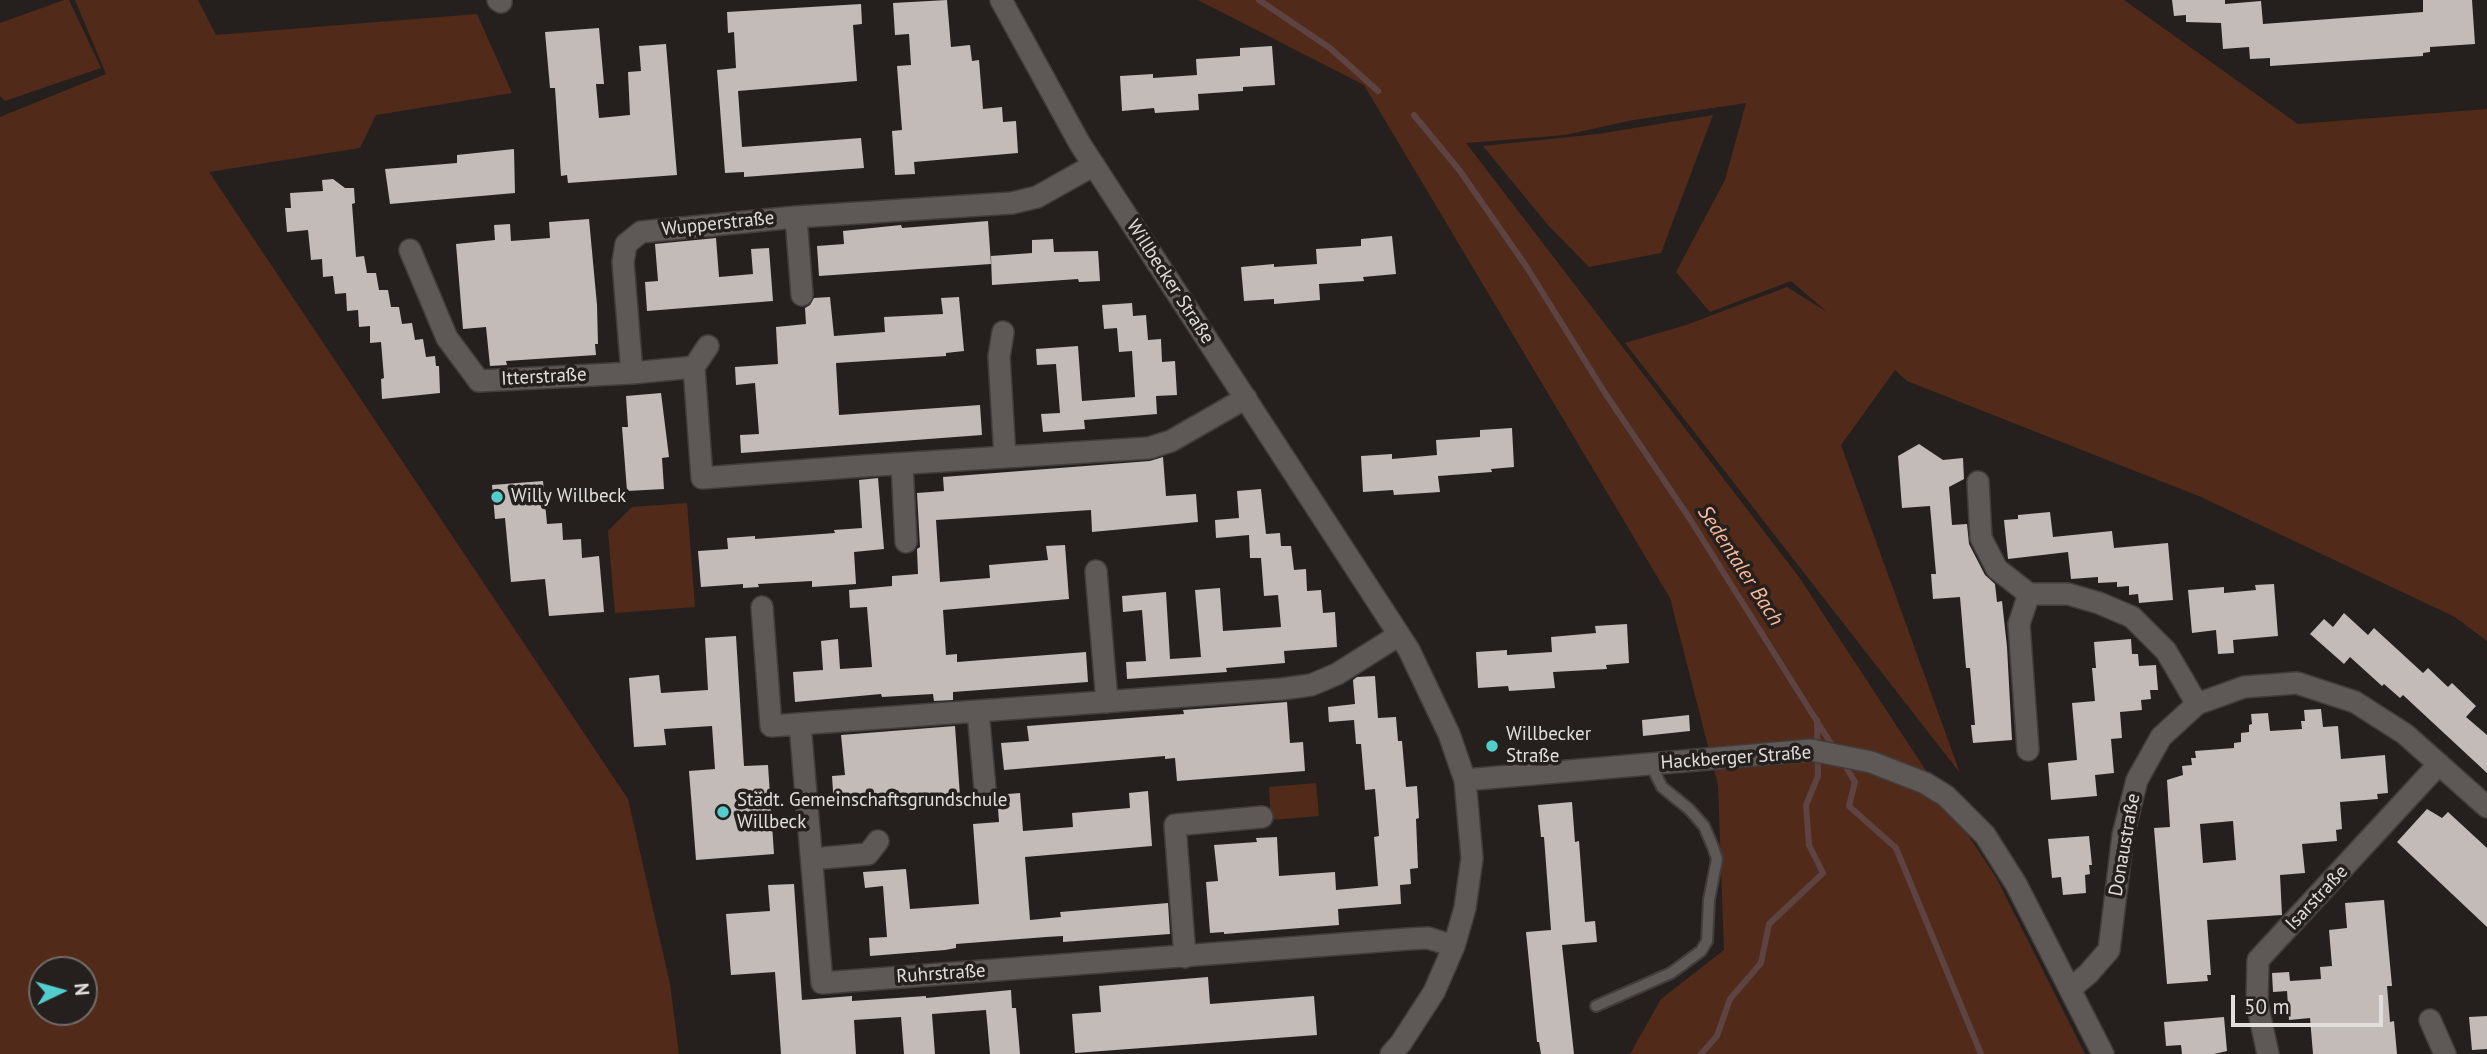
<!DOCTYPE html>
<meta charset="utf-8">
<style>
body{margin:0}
#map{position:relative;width:2487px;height:1054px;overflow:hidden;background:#25201e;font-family:"PT Sans",sans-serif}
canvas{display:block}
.north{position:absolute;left:28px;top:956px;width:70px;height:70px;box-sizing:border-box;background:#25201e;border:2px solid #706c6a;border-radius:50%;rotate:85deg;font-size:19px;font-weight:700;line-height:28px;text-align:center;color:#e1dedc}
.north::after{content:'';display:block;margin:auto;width:24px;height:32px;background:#53cdcb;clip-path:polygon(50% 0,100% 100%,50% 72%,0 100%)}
.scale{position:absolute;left:2231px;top:995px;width:152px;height:32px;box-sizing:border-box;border:4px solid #e1dedc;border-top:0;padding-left:9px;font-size:21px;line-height:24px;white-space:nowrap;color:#e1dedc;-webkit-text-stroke:5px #25201e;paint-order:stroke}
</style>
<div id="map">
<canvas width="2487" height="1054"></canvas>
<div class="north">N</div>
<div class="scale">50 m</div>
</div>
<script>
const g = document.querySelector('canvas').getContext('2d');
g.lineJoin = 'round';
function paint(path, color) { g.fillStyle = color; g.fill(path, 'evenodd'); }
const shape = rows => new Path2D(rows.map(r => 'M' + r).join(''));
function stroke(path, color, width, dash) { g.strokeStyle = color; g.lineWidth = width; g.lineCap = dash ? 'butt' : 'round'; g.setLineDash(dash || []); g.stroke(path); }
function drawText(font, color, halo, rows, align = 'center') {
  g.font = font + ' "PT Sans",sans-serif'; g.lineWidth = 7; g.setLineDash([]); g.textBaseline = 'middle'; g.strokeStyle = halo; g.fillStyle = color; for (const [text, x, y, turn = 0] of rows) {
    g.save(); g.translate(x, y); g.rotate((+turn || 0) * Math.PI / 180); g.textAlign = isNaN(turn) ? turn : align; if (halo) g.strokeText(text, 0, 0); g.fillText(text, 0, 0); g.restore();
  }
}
const green = shape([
 [64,0,69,0,101,68,5,101,0,96,0,23],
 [75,0,198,0,216,35,477,14,512,93,376,115,360,148,209,172,628,799,670,984,679,1054,0,1054,0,117,106,74],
 [42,970,84,970,84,1012,42,1012],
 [1198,0,2124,0,2298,124,2487,109,2487,641,2455,617,2201,497,1907,381,1895,370,1841,445,1960,773,1625,343,1686,325,1787,287,1827,312,1791,281,1710,312,1676,272,1725,180,1746,103,1633,120,1565,135,1466,143,1799,577,1997,879,2085,1054,1630,1054,1661,999,1724,950,1718,785,1670,598,1364,85],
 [1713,115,1661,253,1589,267,1548,225,1483,146,1598,134],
 [687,503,695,607,615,613,608,531,632,507],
 [1316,783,1319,816,1271,820,1269,787]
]);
const stream = shape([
 [1259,0,1330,48,1378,91],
 [1414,115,1460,171,1526,266,1605,393,1688,516,1835,750],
 [1843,762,1855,782,1849,806,1896,848,1981,1054],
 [1701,1054,1717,1036,1730,999,1761,963,1769,924,1823,873,1809,845,1806,805,1818,776,1817,720]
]);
const building = shape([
 [947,0,951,47,970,45,972,61,979,60,983,109,1002,107,1003,122,1016,121,1018,153,914,162,915,174,895,175,892,131,902,130,897,66,911,65,909,34,895,35,893,3],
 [2172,0,2225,0,2225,4,2261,1,2263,24,2423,12,2423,0,2472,0,2475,44,2430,47,2430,52,2423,53,2423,56,2270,66,2270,58,2250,59,2249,47,2223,49,2221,23,2186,22,2186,15,2174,16],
 [861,4,862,24,853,25,857,81,738,91,742,147,861,138,864,168,744,177,744,172,725,173,717,70,736,68,734,32,728,33,727,12],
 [599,28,604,84,596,84,599,118,630,115,628,72,641,71,639,46,666,44,677,175,568,183,567,175,561,176,555,88,550,88,545,32],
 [1272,46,1275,85,1243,87,1243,91,1198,94,1199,110,1155,113,1154,108,1122,111,1120,76,1153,74,1153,78,1197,75,1196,59,1240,56,1240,48],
 [514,149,515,193,390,204,385,169,457,163,457,155],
 [333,179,345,188,354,188,355,203,352,204,356,257,364,256,367,273,376,273,379,290,388,290,391,307,399,307,402,324,412,323,415,340,423,339,426,357,435,356,436,366,439,366,440,393,382,399,381,379,384,378,381,342,370,343,370,326,359,327,358,310,347,311,346,293,335,294,333,276,323,277,322,259,311,260,308,230,287,232,285,208,291,208,290,193,323,191,322,180],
 [589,219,597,305,598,344,595,344,596,355,506,361,507,365,490,366,486,327,463,329,456,244,495,240,494,225,510,224,511,241,550,238,549,222],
 [988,221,991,264,819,276,817,246,844,244,843,231,901,225,902,228],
 [1392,236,1396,274,1363,277,1364,281,1319,284,1320,300,1274,304,1274,299,1244,301,1241,267,1274,264,1274,267,1317,264,1316,249,1361,246,1361,239],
 [716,238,719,277,753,274,751,249,769,248,773,301,647,311,645,282,658,281,655,244],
 [1053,239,1054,252,1098,251,1100,281,1079,282,1078,279,992,285,991,256,1032,253,1032,240],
 [830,297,834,336,885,332,884,317,943,314,941,298,959,297,964,351,946,353,946,356,836,363,839,415,980,405,982,435,741,453,740,435,759,434,755,383,736,385,735,367,778,364,776,327,806,324,805,308,810,305,814,298],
 [1132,303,1133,316,1146,315,1148,340,1161,339,1162,362,1175,361,1177,395,1156,396,1157,414,1084,420,1085,429,1043,432,1041,414,1060,413,1056,364,1037,365,1036,349,1078,346,1082,401,1135,397,1132,351,1119,352,1117,328,1104,329,1102,305],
 [661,393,669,457,662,458,664,489,627,491,622,427,628,427,626,396],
 [1512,428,1514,467,1491,469,1492,472,1438,476,1440,492,1394,495,1393,490,1363,492,1361,456,1392,454,1392,459,1437,455,1436,440,1480,437,1480,430],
 [1919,444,1943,460,1963,458,1964,479,1949,487,1952,525,1967,524,1969,544,1985,575,1995,584,1997,602,2002,601,2007,647,2012,740,1973,743,1971,725,1975,725,1970,668,1966,668,1960,597,1933,599,1931,574,1936,574,1930,506,1902,508,1898,456],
 [1163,457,1166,496,1196,494,1198,522,1092,532,1091,510,936,520,940,582,990,578,989,565,1048,560,1046,546,1065,545,1069,599,943,610,946,655,957,654,957,662,1086,652,1088,682,953,692,953,700,934,701,933,694,882,697,881,694,795,702,793,672,823,670,821,641,838,639,840,669,872,667,867,607,850,608,849,590,892,586,892,576,918,574,917,549,920,547,917,493,944,491,943,477,1150,461],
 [878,478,884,549,854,552,856,584,812,587,812,581,758,584,759,587,743,588,743,584,701,587,698,551,728,549,727,538,755,536,755,539,835,533,834,530,862,528,859,480],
 [543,481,547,524,562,523,563,540,581,539,582,558,599,556,604,612,549,616,545,579,511,582,505,518,495,519,492,485],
 [1261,489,1266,534,1280,533,1281,546,1291,546,1294,570,1306,569,1307,591,1321,590,1323,613,1335,612,1337,647,1284,651,1285,663,1226,668,1227,672,1127,679,1126,662,1146,661,1142,610,1123,612,1122,596,1166,592,1170,659,1201,657,1195,590,1220,588,1223,631,1281,627,1278,595,1264,596,1261,558,1250,558,1249,535,1216,538,1215,520,1239,518,1237,491],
 [2050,512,2053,537,2112,531,2114,548,2168,543,2173,600,2139,603,2138,594,2129,595,2129,586,2117,587,2117,582,2098,583,2098,577,2071,579,2068,552,2008,559,2004,520,2018,519,2018,515],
 [2274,584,2278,636,2233,640,2234,653,2218,654,2216,630,2192,633,2188,590,2224,587,2224,593,2256,590,2255,585],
 [2344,613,2368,635,2374,628,2423,673,2428,668,2448,687,2452,683,2476,706,2466,717,2487,735,2487,773,2403,695,2400,698,2384,684,2382,686,2350,657,2344,664,2310,634,2324,619,2333,627],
 [1627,624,1629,663,1606,665,1607,669,1553,672,1555,688,1509,691,1508,686,1478,688,1476,652,1507,650,1507,655,1552,652,1551,637,1596,633,1595,626],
 [736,636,744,766,768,765,774,854,696,860,689,771,715,769,712,726,664,729,666,745,634,747,629,678,659,675,661,693,708,690,705,638],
 [2131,639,2132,654,2138,654,2139,666,2156,665,2158,690,2150,690,2151,699,2141,700,2142,710,2120,712,2122,738,2111,739,2114,773,2095,775,2097,796,2051,800,2048,763,2077,760,2072,703,2095,701,2092,668,2096,668,2094,642],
 [1375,676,1378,718,1396,717,1398,741,1402,741,1406,787,1417,786,1419,818,1416,819,1418,868,1410,869,1411,884,1400,885,1401,904,1338,909,1339,925,1224,934,1224,932,1210,933,1206,882,1218,881,1214,845,1257,842,1256,838,1277,837,1279,876,1335,872,1336,890,1378,886,1374,837,1379,836,1375,789,1365,790,1361,744,1356,744,1354,720,1329,722,1328,707,1355,704,1353,680,1357,677],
 [1287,702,1290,743,1303,742,1305,771,1177,781,1175,758,1165,759,1165,756,1004,770,1001,743,1029,741,1027,726,1156,716,1184,714,1183,710],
 [2321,709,2323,727,2338,726,2341,759,2385,755,2388,793,2377,794,2378,799,2340,802,2342,829,2336,830,2337,841,2302,844,2305,873,2280,875,2282,915,2207,920,2211,975,2207,975,2208,981,2167,984,2154,828,2170,827,2167,780,2183,775,2182,766,2192,765,2191,758,2196,758,2195,751,2234,748,2234,743,2241,742,2241,733,2249,732,2249,725,2252,724,2251,714,2268,713,2270,731,2302,729,2301,721,2305,721,2304,710],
 [2233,821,2236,860,2203,863,2200,824],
 [1689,715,1690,731,1643,736,1642,720],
 [955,726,960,796,834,806,832,776,845,775,841,735],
 [1148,791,1152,846,1025,857,1030,920,1061,917,1060,912,1168,903,1170,934,1063,942,1063,936,1046,937,956,944,956,948,945,950,870,956,869,938,887,937,885,912,883,886,865,888,863,872,906,869,910,909,979,904,973,824,999,822,997,795,1020,793,1023,831,1073,827,1072,813,1130,808,1129,793],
 [1572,802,1575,842,1579,841,1585,922,1595,921,1597,942,1562,945,1574,1054,1541,1054,1539,1042,1537,1042,1526,932,1551,930,1544,837,1541,837,1538,805],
 [2427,809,2442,818,2448,812,2487,848,2487,927,2397,842],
 [2089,836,2092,865,2089,865,2090,874,2085,875,2086,893,2063,895,2061,877,2052,878,2048,839],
 [794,884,802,1000,852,996,852,1001,926,996,926,998,1011,990,1012,1008,1016,1008,1020,1054,990,1054,986,1010,932,1014,935,1054,904,1054,901,1017,854,1020,856,1054,781,1054,775,972,731,975,726,914,770,911,768,885],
 [2384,900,2392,986,2387,986,2390,1022,2394,1021,2397,1054,2313,1054,2310,1018,2289,1020,2287,991,2273,992,2272,973,2289,972,2290,981,2321,979,2320,967,2332,966,2329,930,2347,928,2345,903],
 [1208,977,1210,1004,1314,996,1317,1035,1075,1053,1072,1014,1101,1012,1099,986],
 [2487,1016,2487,1049,2472,1050,2469,1017],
 [2224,1017,2227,1051,2214,1054,2182,1054,2181,1045,2166,1046,2164,1022]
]);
const lane = shape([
 [1596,1006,1671,973,1701,951,1707,941,1709,900,1717,859,1713,847,1704,826,1689,809,1662,787,1650,763]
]);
const street = shape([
 [498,0,501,2],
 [1001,0,1080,144,1409,650,1449,734,1465,780,1472,858,1465,908,1454,946,1434,992,1401,1043,1391,1054],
 [1094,165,1037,197,1012,203,796,217,641,232,626,244,623,262,632,373,694,367,702,478,863,466,1149,448,1171,441,1246,398],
 [796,217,802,295],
 [410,250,447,338,479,381,632,373],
 [1003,332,999,357,1005,457],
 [694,367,708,346],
 [902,464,906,542],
 [1978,482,1981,538,1997,569,2029,594,2068,594,2099,603,2132,617,2166,651,2197,704],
 [1096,571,1107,702],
 [762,607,771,726,1282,689,1311,685,1337,674,1399,635],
 [978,711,985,789],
 [800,724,822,983,1408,939,1428,938,1454,946],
 [2028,750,2019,624,2029,594],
 [1465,780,1811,750,1871,762,1925,783,1946,796,1985,835,2016,884,2103,1054],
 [812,859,868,854,878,841],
 [1185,957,1175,825,1262,817],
 [2070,989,2088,974,2109,950,2123,835,2137,780,2161,737,2197,704,2244,687,2297,683,2355,702,2405,734,2487,807],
 [2430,1020,2445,1054],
 [2268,1054,2257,1003,2258,960,2439,764]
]);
const markers = [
 [497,497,7,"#53cdcb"],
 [1492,746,7,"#53cdcb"],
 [723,812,7,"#53cdcb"]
];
const streetNames = [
 ["Wupperstraße",718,224,-6],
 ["Willbecker Straße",1170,282,57],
 ["Itterstraße",544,377,-3],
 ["Hackberger Straße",1736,758,-4],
 ["Donaustraße",2125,845,-80],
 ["Isarstraße",2317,898,-47],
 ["Ruhrstraße",941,974,-4]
];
const poiNames = [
 ["Willy Willbeck",511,497],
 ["Willbecker",1506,735],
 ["Straße",1506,757],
 ["Städt. Gemeinschaftsgrundschule",737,801],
 ["Willbeck",737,823]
];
const waterNames = [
 ["Sedentaler Bach",1740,566,57]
];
paint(green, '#522a19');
stroke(stream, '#5d4442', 6);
paint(building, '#c2bbb8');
stroke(lane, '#413d3b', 14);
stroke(street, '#413d3b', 24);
stroke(lane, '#5e5856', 10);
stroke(street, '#5e5856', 21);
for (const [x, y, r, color] of markers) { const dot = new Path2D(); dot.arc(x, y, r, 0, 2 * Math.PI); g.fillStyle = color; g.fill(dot); stroke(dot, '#25201e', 2.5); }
drawText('19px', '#e1dedc', '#25201e', streetNames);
drawText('19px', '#e1dedc', '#25201e', poiNames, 'left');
drawText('italic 21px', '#feb89b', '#25201e', waterNames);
</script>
